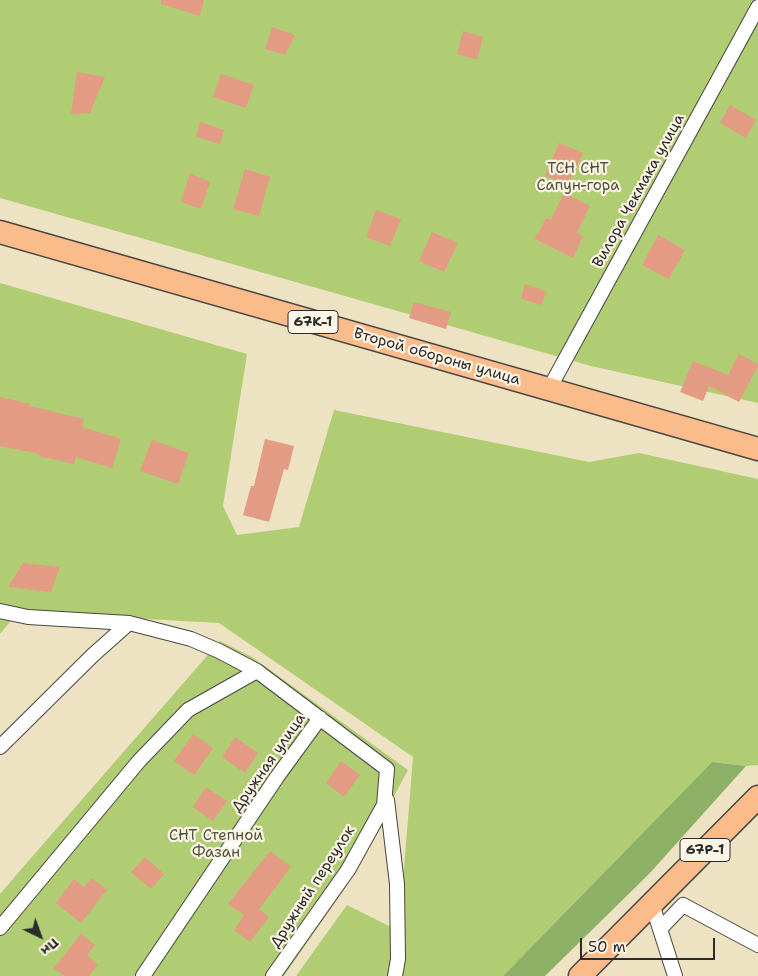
<!DOCTYPE html>
<meta charset="utf-8">
<style>
body{margin:0}
#map{position:relative;width:758px;height:976px;overflow:hidden;background:#ede2c1;font-family:"Shantell Sans",sans-serif}
canvas{display:block}
.north{position:absolute;left:15px;top:911px;width:50px;height:50px;-webkit-text-stroke:4px #fcf5e5;paint-order:stroke;rotate:138deg;font-size:14px;font-weight:700;line-height:20px;text-align:center;color:#2b2b2b}
.north::after{content:'';display:block;margin:auto;width:18px;height:22px;background:#2b2b2b;clip-path:polygon(50% 0,100% 100%,50% 72%,0 100%)}
.scale{position:absolute;left:580px;top:938px;width:135px;height:22px;box-sizing:border-box;border:2px solid #2b2b2b;border-top:0;padding-left:6px;font-size:15px;line-height:18px;white-space:nowrap;color:#2b2b2b;-webkit-text-stroke:4px #fcf5e5;paint-order:stroke}
</style>
<div id="map">
<canvas width="758" height="976"></canvas>
<div class="north">Пн</div>
<div class="scale">50 m</div>
</div>
<script>
const g = document.querySelector('canvas').getContext('2d');
g.lineJoin = 'round';
function paint(path, color) { g.fillStyle = color; g.fill(path, 'evenodd'); }
const shape = rows => new Path2D(rows.map(r => 'M' + r).join(''));
function stroke(path, color, width, dash) { g.strokeStyle = color; g.lineWidth = width; g.lineCap = dash ? 'butt' : 'round'; g.setLineDash(dash || []); g.stroke(path); }
function drawText(font, color, halo, rows, align = 'center') {
  g.font = font + ' "Shantell Sans",sans-serif'; g.lineWidth = 4.5; g.setLineDash([]); g.textBaseline = 'middle'; g.strokeStyle = halo; g.fillStyle = color; for (const [text, x, y, turn = 0] of rows) {
    g.save(); g.translate(x, y); g.rotate((+turn || 0) * Math.PI / 180); g.textAlign = isNaN(turn) ? turn : align; if (halo) g.strokeText(text, 0, 0); g.fillText(text, 0, 0); g.restore();
  }
}
const green = shape([
 [0,0,758,0,758,403,591,366,0,198],
 [0,283,247,354,223,506,237,535,299,527,334,410,589,462,639,453,758,479,758,765,746,766,712,762,503,976,296,976,347,905,399,931,413,757,219,623,18,612,0,634],
 [220,641,252,657,408,770,345,888,284,976,0,976,0,894,18,873]
]);
const forest = shape([
 [712,762,746,766,649,874,545,976,503,976]
]);
const building = shape([
 [161,0,204,0,200,16,161,4],
 [272,27,295,35,285,55,265,49],
 [463,31,483,37,477,60,457,54],
 [77,72,105,77,90,113,71,114],
 [221,74,254,85,246,108,213,97],
 [730,105,756,120,746,138,720,123],
 [200,122,224,130,220,144,196,137],
 [559,143,583,153,568,184,545,176],
 [245,169,270,177,259,216,233,209],
 [190,173,210,182,201,209,181,202],
 [564,193,590,206,577,233,583,236,573,258,535,239,546,218,551,220],
 [376,210,401,219,390,246,366,237],
 [432,232,458,243,444,272,419,261],
 [658,235,685,250,669,279,642,265],
 [525,284,546,291,542,305,521,299],
 [414,302,451,312,446,329,409,318],
 [739,354,758,364,758,366,739,402,709,386,703,401,680,392,693,361,728,375],
 [0,397,30,404,30,406,84,419,82,427,121,439,112,468,76,457,74,464,39,456,40,454,0,446],
 [265,439,294,446,288,470,284,469,269,522,243,515,251,486,254,486],
 [152,440,189,453,178,484,140,471],
 [23,563,60,567,51,592,8,587],
 [193,734,213,748,194,775,174,761],
 [235,737,258,753,245,773,222,757],
 [341,761,360,775,344,797,326,783],
 [206,787,227,801,213,821,193,807],
 [270,851,291,867,259,909,269,917,250,942,234,930,244,915,228,904],
 [145,857,164,874,151,889,131,872],
 [92,878,107,890,81,923,56,903,74,879,84,887],
 [81,934,95,945,87,955,98,965,89,976,64,976,54,968]
]);
const street = shape([
 [549,389,758,7],
 [0,611,28,617,129,623,191,639,219,651,257,671,387,769,384,805,348,870,273,976],
 [0,747,93,655,129,623],
 [387,800,397,884,398,959,395,976],
 [652,904,675,976],
 [0,928,139,761,188,710,257,671],
 [660,929,683,905,758,945],
 [143,976,277,777,320,718]
]);
const primary = shape([
 [0,232,758,449],
 [580,976,758,797]
]);
const shields = [
 [313,322,50],
 [705,850,50]
];
const shieldNames = [
 ["67К-1",313,322],
 ["67Р-1",705,850]
];
const parkNames = [
 ["ТСН СНТ",578,169],
 ["Сапун-гора",578,186],
 ["СНТ Степной",216,836],
 ["Фазан",216,853]
];
const streetNames = [
 ["Вилора Чекмака улица",639,191,-61],
 ["Второй обороны улица",437,357,16],
 ["Дружная улица",269,763,-55],
 ["Дружный переулок",313,887,-57]
];
paint(green, '#b0cd74');
paint(forest, '#8cb066');
paint(building, '#e49b83');
stroke(street, '#484642', 16);
stroke(primary, '#484642', 25);
stroke(street, '#fff', 14);
stroke(primary, '#fabc8b', 22);
for (const [x, y, w] of shields) { const box = new Path2D(); box.roundRect(x - w / 2, y - 11.5, w, 23, 4); g.fillStyle = '#fcf5e5'; g.fill(box); stroke(box, '#2b2b2b', 1); }
drawText('bold 14px', '#2b2b2b', null, shieldNames);
drawText('15px', '#4c543d', '#fcf5e5', parkNames);
drawText('15px', '#2b2b2b', '#fcf5e5', streetNames);
</script>
